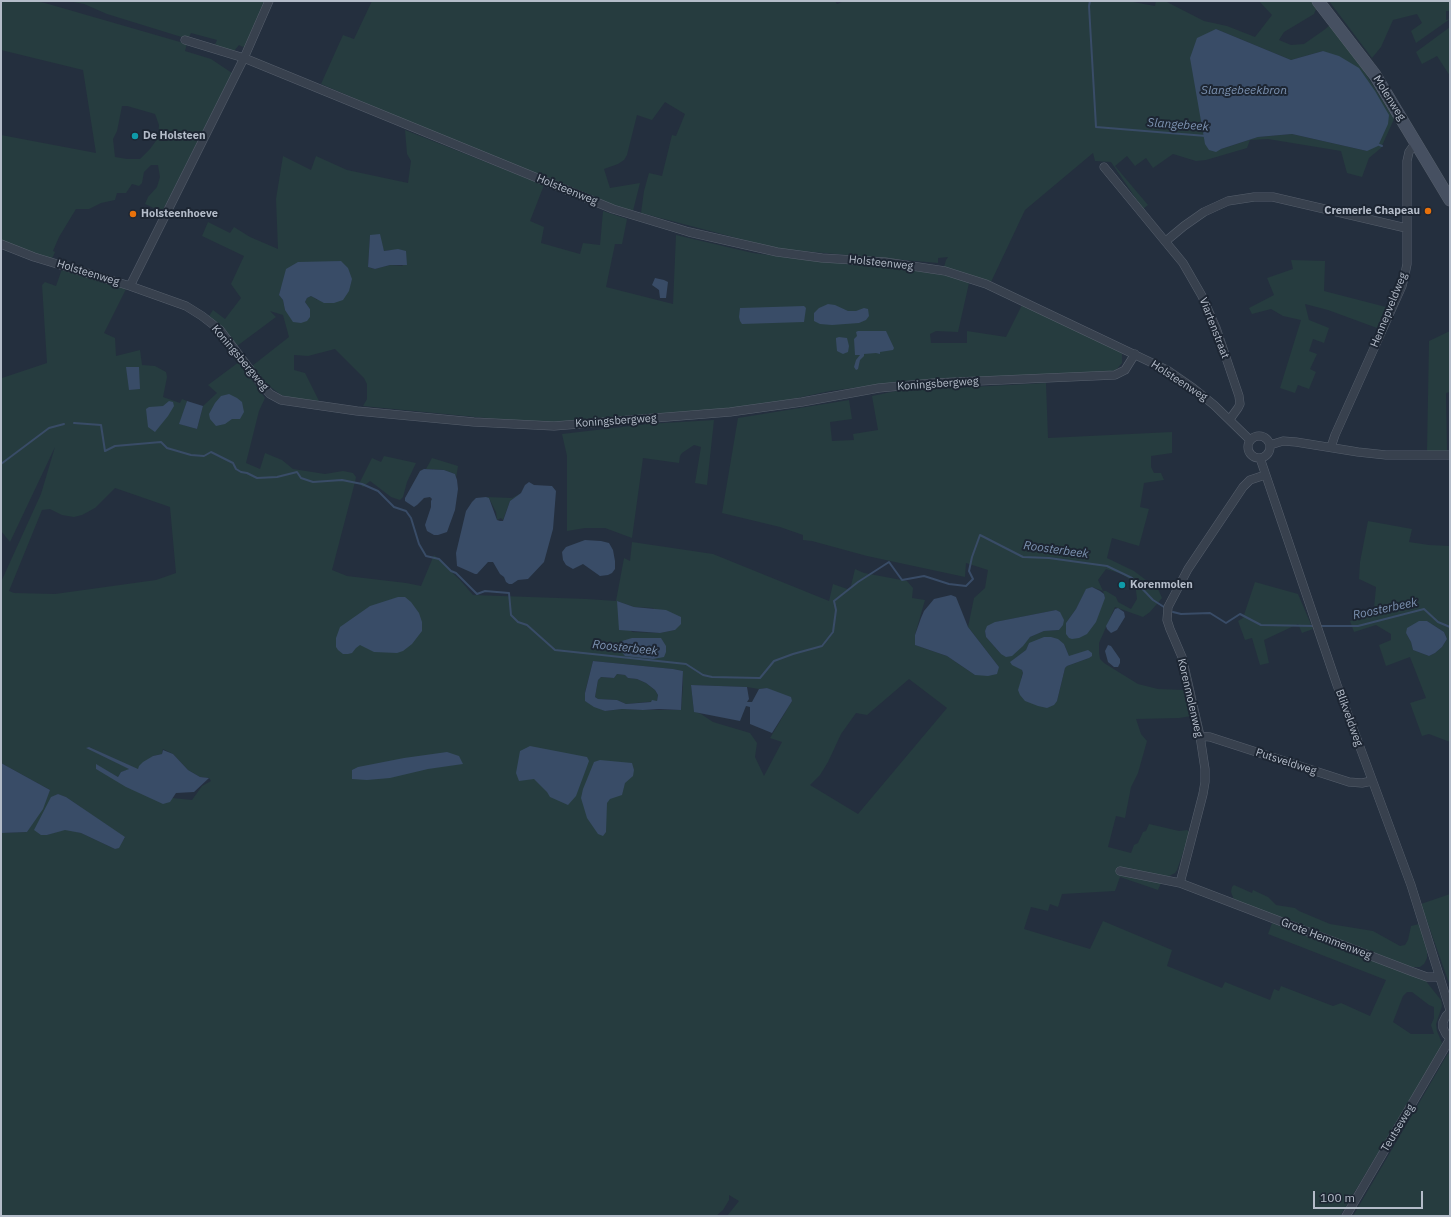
<!DOCTYPE html>
<style>
body{margin:0}
#map{position:relative;width:1451px;height:1217px;overflow:hidden;background:#242f3e;font-family:"IBM Plex Sans",sans-serif}
canvas{display:block}
.frame{position:absolute;inset:0;border:2px solid #b4bcc9;pointer-events:none}
.scale{position:absolute;left:1313px;top:1191px;width:110px;height:18px;box-sizing:border-box;border:2px solid #b4bcc9;border-top:0;padding-left:5px;font-size:12px;line-height:14px;white-space:nowrap;color:#b4bcc9;-webkit-text-stroke:3px #1d2633;paint-order:stroke}
</style>
<div id="map">
<canvas width="1451" height="1217"></canvas>
<div class="frame"></div>
<div class="scale">100 m</div>
</div>
<script>
const g = document.querySelector('canvas').getContext('2d');
g.lineJoin = 'round';
function paint(path, color) { g.fillStyle = color; g.fill(path, 'evenodd'); }
const shape = rows => new Path2D(rows.map(r => 'M' + r).join(''));
function stroke(path, color, width, dash) { g.strokeStyle = color; g.lineWidth = width; g.lineCap = dash ? 'butt' : 'round'; g.setLineDash(dash || []); g.stroke(path); }
function drawText(font, color, halo, rows, align = 'center') {
  g.font = font + ' "IBM Plex Sans",sans-serif'; g.lineWidth = 4; g.setLineDash([]); g.textBaseline = 'middle'; g.strokeStyle = halo; g.fillStyle = color; for (const [text, x, y, turn = 0] of rows) {
    g.save(); g.translate(x, y); g.rotate((+turn || 0) * Math.PI / 180); g.textAlign = isNaN(turn) ? turn : align; if (halo) g.strokeText(text, 0, 0); g.fillText(text, 0, 0); g.restore();
  }
}
const green = shape([
 [1,1,34,1,45,3,187,44,185,51,211,59,232,73,162,212,145,204,148,197,157,187,160,177,158,165,151,165,144,172,142,183,139,186,132,184,126,193,117,193,115,200,101,203,89,209,76,209,59,237,53,251,55,252,52,259,19,248,1,241,1,135,96,153,83,70,1,50],
 [122,106,127,106,155,114,159,125,158,138,150,149,140,159,127,159,115,157,113,139,117,131],
 [68,1,264,1,245,46,243,47,239,45,234,51,214,47,217,40,191,33,188,39,107,14,84,4],
 [372,1,835,1,837,4,844,1,1128,1,1155,6,1156,1,1165,1,1204,21,1227,26,1255,37,1272,15,1259,1,1313,1,1317,7,1314,14,1284,32,1279,40,1291,45,1304,44,1324,30,1330,25,1364,71,1394,119,1381,148,1369,158,1362,177,1347,173,1341,151,1268,139,1250,140,1247,148,1206,160,1196,161,1173,154,1153,168,1146,158,1135,166,1127,156,1115,166,1148,205,1143,209,1111,162,1095,161,1093,153,1025,210,991,282,959,271,944,267,946,260,948,257,938,258,938,263,779,249,641,213,644,191,649,173,662,176,672,135,676,136,685,114,665,102,652,120,637,115,627,155,624,160,618,164,604,169,610,188,640,183,633,211,611,204,424,128,321,84,343,35,354,39],
 [1216,29,1291,60,1323,51,1367,151,1292,134,1258,137,1221,149],
 [1329,1,1450,1,1450,11,1446,11,1446,20,1450,19,1416,43,1411,31,1422,23,1417,14,1393,20,1381,47,1372,58],
 [1450,27,1450,76,1437,56,1422,64,1416,52],
 [405,130,544,185,530,221,544,227,541,243,580,254,583,243,600,245,603,211,627,219,622,244,615,244,606,287,673,304,676,235,753,253,815,261,886,266,948,276,969,283,958,332,936,331,930,334,931,343,967,343,967,331,1006,337,1022,305,1118,350,1122,354,1122,363,1116,370,1106,372,905,381,830,391,783,401,736,408,553,423,475,417,363,406,367,399,367,384,364,378,335,349,308,356,294,355,294,370,305,373,319,401,292,398,281,395,268,385,252,366,289,337,283,315,270,311,276,317,237,346,223,328,209,316,213,310,225,319,241,298,231,284,244,256,202,236,208,222,230,233,234,227,250,237,278,249,276,199,283,156,311,170,316,156,347,170,408,183,411,161,407,154],
 [370,235,381,242,384,251,390,250,403,266,390,265,375,269,368,267],
 [341,261,317,300,312,296,307,298,305,302,310,309,285,310,283,300,279,295,281,288,335,262],
 [1291,260,1325,261,1324,291,1386,307,1377,328,1328,310,1305,304,1309,320,1329,328,1324,343,1313,339,1309,351,1317,354,1310,369,1316,372,1309,389,1298,385,1295,393,1280,388,1301,320,1283,316,1271,309,1252,314,1249,308,1274,295,1267,278,1293,269],
 [62,269,127,287,104,333,115,338,116,356,140,350,142,365,155,366,166,372,167,377,163,397,180,403,182,399,187,401,180,424,197,429,203,406,217,393,208,385,239,362,265,398,259,411,246,463,260,469,265,453,282,460,293,469,325,474,343,471,353,473,356,477,355,482,332,570,347,576,406,583,421,586,434,555,460,580,473,595,587,599,616,601,624,558,630,561,632,542,713,554,829,601,833,584,850,590,855,569,864,573,907,581,913,588,912,598,925,600,915,635,915,645,947,656,975,675,999,667,968,627,974,598,985,588,988,570,966,563,965,577,867,556,812,541,803,540,803,535,780,527,722,513,738,418,849,400,852,419,830,422,832,441,854,440,853,434,878,430,872,396,896,391,1046,383,1048,438,1172,432,1172,453,1151,456,1151,467,1154,473,1161,473,1164,480,1144,483,1140,507,1149,509,1139,546,1112,538,1107,558,1134,571,1158,589,1162,598,1150,612,1143,617,1115,607,1099,643,1099,653,1100,659,1104,663,1138,684,1158,689,1185,690,1191,716,1179,718,1136,719,1141,734,1147,741,1138,773,1131,787,1125,818,1116,816,1108,847,1131,853,1134,845,1138,843,1143,832,1146,831,1149,824,1179,831,1187,830,1190,832,1177,870,1175,873,1167,877,1161,883,1158,890,1120,877,1115,891,1062,894,1058,907,1050,904,1048,911,1031,907,1024,929,1090,949,1103,921,1172,950,1167,966,1222,988,1225,982,1270,1000,1274,989,1279,991,1281,986,1333,1006,1341,1003,1370,1016,1386,980,1268,934,1272,923,1425,980,1441,1000,1442,1006,1436,1024,1437,1031,1442,1043,1440,1050,1340,1216,727,1216,739,1201,729,1195,729,1200,723,1210,716,1216,1,1216,1,833,27,832,50,790,1,763,1,582,41,494,55,447,10,542,1,531,1,370,2,371,2,378,47,363,42,285,45,282,56,286],
 [115,488,170,507,176,573,156,580,55,594,14,593,9,591,42,510,50,509,62,515,74,517,82,515,95,508],
 [1106,569,1122,574,1135,583,1137,599,1131,609,1118,602,1116,597,1106,591,1103,591,1098,580],
 [1092,587,1103,591,1105,598,1066,623,1076,609,1086,590],
 [617,601,634,607,653,608,675,630,660,633,632,632],
 [1056,610,1060,612,1059,630,1044,631,1030,637,1001,654,986,637,985,631,996,622],
 [1029,643,1064,644,1069,656,1089,658,1067,666,1065,668,1057,701,1021,678,1023,673,1022,670,1011,662,1026,650],
 [593,661,673,669,683,671,683,686,681,710,643,710,622,709,605,711,585,701,585,692],
 [909,679,947,708,858,814,810,785,820,775,828,762,841,734,856,713,867,715],
 [691,685,747,687,759,689,767,688,792,701,770,738,782,742,764,776,755,757,757,743,750,733,713,722,701,714,694,711],
 [89,747,138,770,153,756,162,754,163,749,173,754,188,770,200,777,209,778,211,781,202,786,192,800,172,798,96,769,96,765,118,777,121,772,130,769,87,748],
 [57,794,66,797,125,838,115,849,81,833,65,829,47,835],
 [1407,992,1412,992,1429,1005,1434,1007,1434,1018,1431,1025,1434,1034,1411,1034,1393,1022,1403,996],
 [1450,331,1450,392,1446,393,1447,452,1427,452,1429,341],
 [714,420,707,485,695,483,701,447,694,445,682,453,680,456,679,463,643,458,632,538,605,528,585,528,567,531,567,456,562,434,647,424],
 [384,456,416,463,407,482,403,497,400,500,391,497,370,481,363,487,359,484,372,458,381,462],
 [432,458,458,466,456,478,455,474,444,470,426,469],
 [521,493,510,501,503,520,501,518,497,520,496,512,489,498,486,497,512,498],
 [1368,521,1412,529,1409,542,1429,545,1450,546,1450,742,1429,734,1422,736,1410,703,1426,698,1410,657,1386,666,1379,645,1391,640,1391,634,1376,625,1354,632,1350,621,1371,616,1369,610,1374,608,1376,587,1359,579,1360,562],
 [1427,621,1444,632,1447,639,1442,647,1435,653,1429,656,1413,650,1411,642,1406,633],
 [1255,582,1298,594,1313,629,1302,633,1298,624,1264,640,1269,663,1260,665,1252,638,1245,640,1238,621,1243,618],
 [617,674,625,675,628,678,637,679,646,683,655,690,658,695,657,701,626,704,617,700,598,699,595,697,598,680,601,677,614,678],
 [1234,885,1252,893,1253,890,1268,897,1276,905,1295,908,1299,911,1330,924,1373,931,1400,946,1405,945,1408,940,1411,926,1419,924,1427,949,1427,958,1424,964,1420,967,1412,967,1234,900,1231,892,1232,887],
 [1450,894,1450,986,1421,904],
 [1450,1052,1450,1216,1353,1216,1447,1055]
]);
const water = shape([
 [1216,29,1291,60,1323,51,1339,56,1359,68,1375,91,1389,115,1388,124,1378,146,1367,151,1292,134,1258,137,1221,149,1216,152,1209,150,1205,144,1190,58,1197,38],
 [380,234,384,251,398,249,406,251,407,265,390,265,375,269,368,267,370,235],
 [341,261,348,268,352,279,349,291,343,300,334,303,324,303,311,296,307,298,305,302,310,309,310,317,307,321,301,323,293,322,285,310,283,300,279,295,286,269,298,262],
 [655,278,664,280,668,282,666,298,660,298,659,290,652,285],
 [828,304,835,305,848,311,856,311,864,308,868,309,869,316,866,320,859,323,832,325,820,324,814,321,814,313,819,308],
 [804,306,806,308,804,322,742,324,740,321,739,317,740,308],
 [858,331,886,331,894,348,893,350,880,352,880,354,876,353,864,354,864,356,860,360,858,369,856,370,854,367,856,360,860,355,855,355,854,339,857,336,856,332],
 [839,337,847,338,849,346,848,352,843,354,837,351,836,340,836,338],
 [126,367,139,367,140,389,129,390],
 [229,394,237,398,242,402,244,412,240,419,232,419,225,424,216,426,210,419,209,414,215,403,221,396],
 [169,401,173,402,174,406,168,416,155,432,148,427,146,409,149,407,163,406],
 [187,401,203,406,197,429,179,424],
 [424,469,444,470,455,474,457,480,458,489,455,510,447,532,438,535,434,535,427,531,425,525,431,507,431,501,432,499,430,497,424,498,417,505,414,507,405,501,405,498,420,471],
 [529,482,534,485,552,486,556,491,553,529,544,562,528,579,518,580,512,584,509,584,506,582,504,577,500,574,493,562,488,562,477,574,475,574,457,566,456,553,466,511,472,502,476,498,486,497,489,498,497,520,500,521,503,521,510,501,521,493,525,485],
 [585,540,601,541,609,543,613,550,615,561,615,569,612,573,608,575,600,576,583,564,573,569,566,565,563,560,562,552,566,547],
 [1092,587,1100,591,1104,594,1105,598,1096,622,1087,634,1079,638,1072,639,1069,638,1066,634,1066,623,1076,609,1086,589],
 [951,595,956,597,968,627,999,667,997,674,988,676,975,675,947,656,915,645,915,635,921,618,924,611,934,599],
 [398,597,405,597,411,602,419,613,422,622,422,631,412,644,403,651,397,653,374,652,360,645,356,648,352,653,348,654,343,654,338,650,336,647,336,638,340,627,370,606],
 [617,601,634,607,666,610,681,617,681,624,675,630,660,633,619,630],
 [1118,608,1124,612,1125,617,1117,630,1111,633,1107,629,1106,626,1115,609],
 [1056,610,1060,612,1064,620,1063,625,1059,630,1044,631,1030,637,1023,646,1012,656,1006,657,1001,654,986,637,985,631,987,626,995,622],
 [1419,621,1427,621,1444,632,1447,639,1442,647,1435,653,1429,656,1413,650,1411,642,1406,633,1407,628],
 [1044,637,1051,637,1058,639,1064,644,1069,656,1088,650,1092,653,1092,656,1089,658,1067,666,1065,668,1057,701,1054,705,1047,708,1038,706,1025,701,1020,695,1018,690,1023,673,1022,670,1012,665,1010,662,1026,650,1029,643],
 [632,638,661,638,666,646,666,652,664,657,653,659,625,656,620,650,622,641],
 [1108,645,1111,646,1120,659,1120,663,1118,667,1114,667,1108,662,1105,651],
 [593,661,673,669,683,671,681,710,659,709,643,710,622,709,605,711,594,707,585,701,585,693],
 [617,674,625,675,628,678,637,679,646,683,655,690,658,695,657,701,652,700,651,702,626,704,617,700,598,699,595,697,598,680,601,677,614,678],
 [691,685,747,687,749,699,747,702,752,702,759,689,767,688,791,697,792,701,772,733,750,724,750,707,746,706,740,721,694,712],
 [530,746,587,757,589,761,576,796,568,805,550,797,547,792,534,779,519,781,516,773,520,751],
 [89,747,138,769,139,766,143,762,153,756,162,754,163,750,173,754,188,770,200,777,209,778,194,792,176,793,170,802,163,804,126,787,96,769,96,764,118,777,121,772,129,769,86,748],
 [447,752,459,756,463,764,428,769,390,778,367,780,352,779,352,770,358,767,404,758],
 [600,760,632,763,634,770,633,776,625,783,622,795,610,799,607,803,606,832,603,836,598,834,587,818,581,798,583,789,594,762],
 [1,763,50,790,43,809,27,832,1,833],
 [58,794,66,797,125,837,119,848,115,849,81,833,65,830,47,835,41,835,34,830,51,797]
]);
const stream = shape([
 [1090,1,1089,6,1096,127,1206,136],
 [1377,144,1382,146],
 [74,423,101,425,105,451,115,446,161,442,167,448,191,455,204,456,211,452,233,463,236,469,241,472,247,473,257,478,277,477,297,472,301,478,313,482,342,480,362,484,378,491,394,507,406,511,411,518,419,544,426,556,439,559,451,571,456,573,477,594,485,591,509,593,511,615,518,622,527,625,555,650,686,664,703,675,712,677,760,678,774,661,793,654,822,646,833,632,836,610,834,601,858,582,889,562,902,580,924,576,949,584,966,586,973,579,969,571,972,557,980,535,1023,557,1049,558,1107,566,1132,578,1153,600,1164,607],
 [1,464,49,428,64,424],
 [1173,612,1181,614,1210,613,1226,623,1240,614,1261,625,1314,626],
 [1319,626,1358,626,1424,609,1438,622,1450,627]
]);
const street = shape([
 [185,40,244,58,613,209,689,232,777,252,822,258,885,262,945,271,986,284,1167,370,1193,388,1214,405,1250,440],
 [1104,167,1183,263,1202,296,1216,328,1239,396,1240,404,1238,408,1230,419],
 [1166,241,1184,226,1204,212,1228,201,1254,197,1273,197,1406,228],
 [1,244,34,257,130,286,186,306,202,316,220,330,261,384,270,394,281,400,357,411,474,422,554,426,730,412,802,402,879,388,933,383,1115,375,1125,370,1135,354],
 [130,286,244,58,269,1],
 '1248 447a11 11 0 1 1 22 0a11 11 0 1 1-22 0Z',
 [1270,445,1283,441,1296,442,1358,452,1386,455,1450,455],
 [1331,447,1335,435,1402,286,1405,274,1407,264,1407,161,1409,152,1416,142],
 [1260,458,1337,685,1411,885,1450,1010],
 [1200,736,1210,737,1349,782,1362,783,1372,781],
 [1120,871,1180,883,1413,972,1427,977,1440,977],
 [1180,883,1203,794,1205,782,1205,769,1200,736,1182,657,1170,629,1167,620,1168,607,1188,569,1243,487,1250,480,1265,475],
 [1450,1012,1446,1016,1443,1022,1443,1028,1446,1034,1450,1038],
 [1346,1216,1450,1039]
]);
const secondary = shape([
 [1318,1,1375,75,1450,200]
]);
const markers = [
 [135,136,4,"#0f9aa8"],
 [1428,211,4,"#e8710a"],
 [133,214,4,"#e8710a"],
 [1122,585,4,"#0f9aa8"]
];
const streetNames = [
 ["Molenweg",1389,98,58],
 ["Holsteenweg",567,190,22],
 ["Holsteenweg",881,263,6],
 ["Holsteenweg",88,273,17],
 ["Hennepveldweg",1389,310,-68],
 ["Viartenstraat",1214,328,69],
 ["Koningsbergweg",240,358,50],
 ["Holsteenweg",1179,381,33],
 ["Koningsbergweg",938,384,-4],
 ["Koningsbergweg",616,421,-4],
 ["Korenmolenweg",1190,698,77],
 ["Blikveldweg",1349,718,70],
 ["Putsveldweg",1286,762,18],
 ["Grote Hemmenweg",1326,939,21],
 ["Teutseweg",1398,1128,-59]
];
const poiNames = [
 ["De Holsteen",143,136],
 ["Cremerie Chapeau",1420,211,"right"],
 ["Holsteenhoeve",141,214],
 ["Korenmolen",1130,585]
];
const waterNames = [
 ["Slangebeekbron",1244,91],
 ["Slangebeek",1178,125,4],
 ["Roosterbeek",1056,550,8],
 ["Roosterbeek",1385,609,-12],
 ["Roosterbeek",625,648,6]
];
paint(green, '#263c3f');
paint(water, '#394c67');
stroke(stream, '#394c67', 2);
stroke(street, '#565f6c', 9);
stroke(secondary, '#565f6c', 13);
stroke(street, '#38414e', 8);
stroke(secondary, '#465061', 12);
for (const [x, y, r, color] of markers) { const dot = new Path2D(); dot.arc(x, y, r, 0, 2 * Math.PI); g.fillStyle = color; g.fill(dot); stroke(dot, '#1d2633', 1.5); }
drawText('11px', '#b4bcc9', '#1d2633', streetNames);
drawText('bold 11px', '#b4bcc9', '#1d2633', poiNames, 'left');
drawText('italic 12px', '#7c92b1', '#1d2633', waterNames);
</script>
